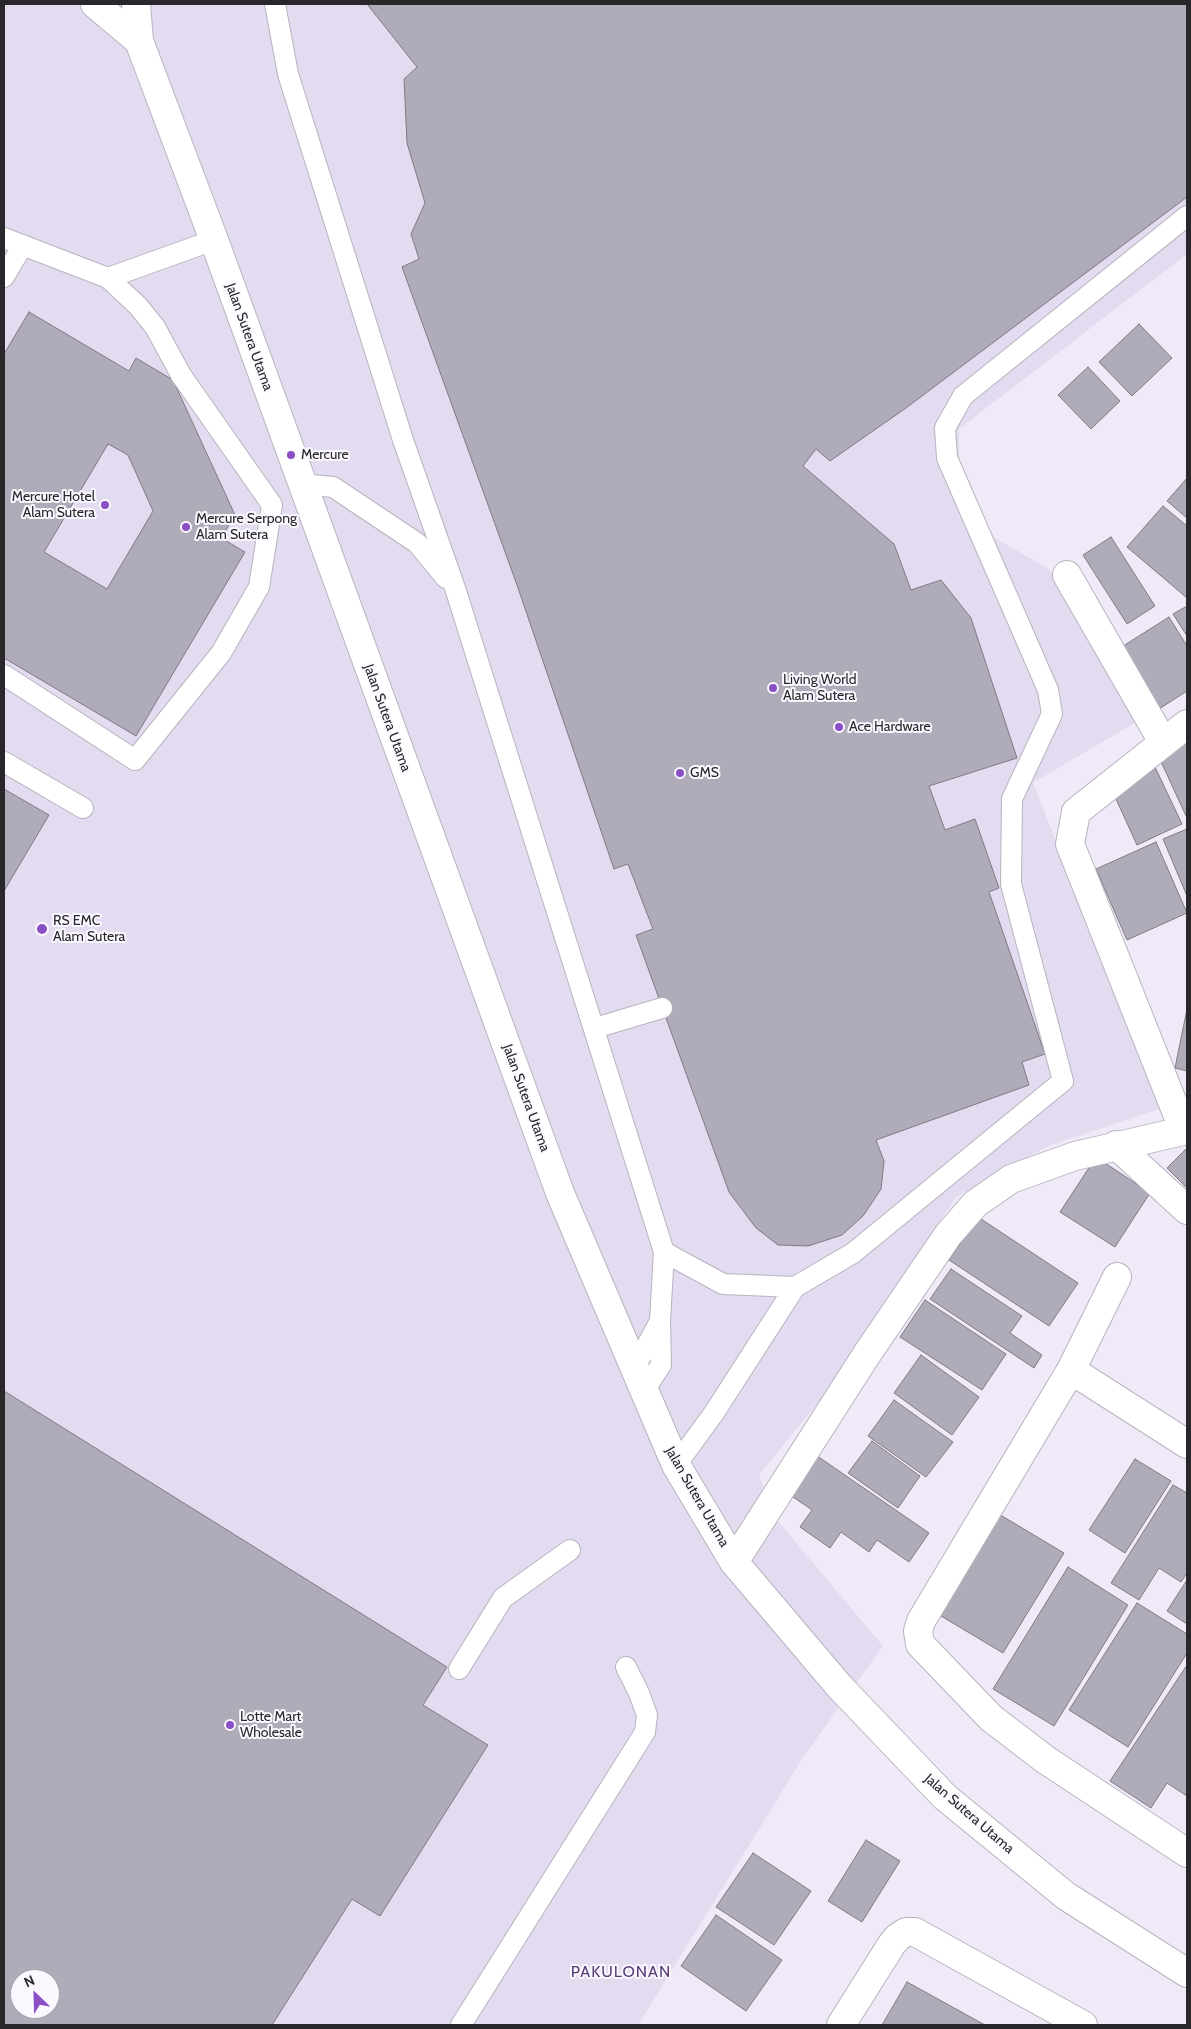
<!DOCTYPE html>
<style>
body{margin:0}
#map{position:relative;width:1191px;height:2029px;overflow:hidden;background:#f0eaf8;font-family:Cabin,sans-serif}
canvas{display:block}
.frame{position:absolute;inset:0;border:5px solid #29272c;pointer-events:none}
.north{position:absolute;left:10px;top:1969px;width:50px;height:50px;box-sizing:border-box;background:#fbf9ff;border:1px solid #a7a5ab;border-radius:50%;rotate:336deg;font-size:14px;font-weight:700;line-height:20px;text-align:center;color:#29272c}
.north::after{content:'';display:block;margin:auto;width:18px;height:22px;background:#8a4ec5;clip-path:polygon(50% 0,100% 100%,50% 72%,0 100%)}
</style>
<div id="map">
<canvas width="1191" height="2029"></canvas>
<div class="frame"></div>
<div class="north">N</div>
</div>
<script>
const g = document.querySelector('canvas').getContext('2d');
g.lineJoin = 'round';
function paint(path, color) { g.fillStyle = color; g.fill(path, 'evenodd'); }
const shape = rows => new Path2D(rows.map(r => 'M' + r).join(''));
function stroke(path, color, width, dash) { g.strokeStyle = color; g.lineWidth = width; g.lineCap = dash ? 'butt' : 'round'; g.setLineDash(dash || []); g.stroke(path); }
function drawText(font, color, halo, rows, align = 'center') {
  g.font = font + ' Cabin,sans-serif'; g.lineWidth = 4; g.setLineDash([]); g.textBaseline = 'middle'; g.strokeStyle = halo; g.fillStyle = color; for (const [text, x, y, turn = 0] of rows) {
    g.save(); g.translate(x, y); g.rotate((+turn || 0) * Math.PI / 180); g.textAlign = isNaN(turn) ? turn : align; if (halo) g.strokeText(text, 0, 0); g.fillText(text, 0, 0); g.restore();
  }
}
const built = shape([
 [4,4,1187,4,1187,254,959,429,960,518,1049,569,1136,722,1033,783,1162,1108,1048,1146,956,1197,835,1382,759,1475,772,1514,883,1646,804,1756,638,2025,4,2025],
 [20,1979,50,1979,50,2009,20,2009]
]);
const building = shape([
 [367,4,1187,4,1187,197,906,408,830,461,816,449,803,466,894,544,911,590,941,580,971,618,1017,758,929,786,945,830,975,819,999,888,989,892,1045,1054,1022,1062,1029,1085,876,1140,884,1161,881,1189,863,1216,842,1235,808,1246,778,1245,756,1228,729,1192,636,935,653,929,628,864,614,869,517,585,402,267,419,259,411,234,425,203,407,143,404,79,417,67,367,4],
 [29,312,129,371,136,358,173,380,235,515,221,538,245,552,136,736,4,658,4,354,29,312],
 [108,444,128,455,153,511,107,589,44,552,108,444],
 [1139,324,1172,358,1132,396,1099,362,1139,324],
 [1088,367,1120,401,1091,429,1058,395,1088,367],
 [1187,478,1187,518,1167,501,1187,478],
 [1163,506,1187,526,1187,598,1127,547,1163,506],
 [1111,537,1155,606,1127,624,1083,555,1111,537],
 [1187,606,1187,636,1173,614,1187,606],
 [1169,617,1187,646,1187,691,1159,709,1120,648,1169,617],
 [1187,739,1187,818,1157,753,1187,739],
 [1155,767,1182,824,1137,845,1111,788,1155,767],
 [4,789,49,815,4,891,4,789],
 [1187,829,1187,896,1163,839,1187,829],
 [1156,842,1187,913,1127,940,1096,869,1156,842],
 [1187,1009,1187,1071,1175,1068,1187,1009],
 [1187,1148,1187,1188,1167,1168,1187,1148],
 [1096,1157,1150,1193,1115,1247,1060,1212,1096,1157],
 [978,1217,1078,1283,1049,1326,949,1260,978,1217],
 [951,1269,1022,1316,1010,1333,1042,1355,1034,1368,930,1299,951,1269],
 [925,1300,1006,1354,982,1390,900,1337,925,1300],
 [921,1355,979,1397,952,1435,894,1393,921,1355],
 [4,1391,447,1667,423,1705,488,1745,380,1916,352,1899,272,2025,4,2025,4,1391],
 [20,1979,50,1979,50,2009,20,2009,20,1979],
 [894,1400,953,1442,926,1477,868,1436,894,1400],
 [872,1441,920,1476,898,1508,848,1473,872,1441],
 [810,1451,929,1533,909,1562,877,1540,869,1552,841,1532,830,1548,800,1527,812,1510,783,1490,810,1451],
 [1135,1459,1171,1481,1125,1553,1089,1530,1135,1459],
 [1173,1485,1187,1493,1187,1573,1181,1582,1159,1568,1139,1600,1111,1583,1173,1485],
 [997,1513,1064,1553,1003,1653,936,1613,997,1513],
 [1068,1567,1128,1605,1054,1726,993,1689,1068,1567],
 [1187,1580,1187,1624,1167,1611,1187,1580],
 [1137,1603,1187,1634,1187,1653,1128,1747,1069,1710,1137,1603],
 [1187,1665,1187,1796,1167,1783,1151,1808,1110,1781,1187,1665],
 [866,1840,900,1861,862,1922,828,1901,866,1840],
 [753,1853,811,1891,774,1945,716,1907,753,1853],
 [716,1915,782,1960,746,2011,681,1966,716,1915],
 [907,1982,985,2025,882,2025,907,1982]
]);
const service = shape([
 [275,4,288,74,403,440,455,588,664,1252,660,1321,661,1365,643,1392],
 [4,238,108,278,138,306,155,327,181,375,272,505,259,587,221,653,135,760,4,675],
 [4,277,23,245],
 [108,278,214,240],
 [301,484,333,487,417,543,446,578],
 [4,762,83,808],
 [595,1028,662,1008],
 [664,1252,723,1284,795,1287,853,1253,1063,1081,1011,884,1012,799,1052,714,1048,690,947,458,945,428,963,396,1187,216],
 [634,1369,660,1321],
 [676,1465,714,1413,795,1287],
 [459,1669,503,1598,570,1550],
 [461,2025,645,1732,647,1715,639,1693,626,1667]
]);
const minor = shape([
 [1067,575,1163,742],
 [1184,1131,1070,844,1076,812,1187,724],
 [1116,1145,1187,1210],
 [1117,1277,1071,1370,921,1621,918,1631,920,1644,991,1718,1046,1760,1187,1853],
 [1071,1370,1187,1444],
 [734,1562,867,1354,948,1235,975,1204,1011,1179,1075,1156,1187,1130],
 [841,2025,892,1944,898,1937,906,1932,915,1932,1083,2025]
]);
const tertiary = shape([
 [95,4,139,41],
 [136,4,139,41,214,240,560,1193,676,1465,734,1562,839,1686,945,1797,1066,1896,1187,1973]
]);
const markers = [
 [291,455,5,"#8a4ec5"],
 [105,505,5,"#8a4ec5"],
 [186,527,5,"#8a4ec5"],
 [773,688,5,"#8a4ec5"],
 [839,727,5,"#8a4ec5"],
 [680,773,5,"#8a4ec5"],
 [42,929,6,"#8a4ec5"],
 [230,1725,5,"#8a4ec5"]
];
const streetNames = [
 ["Jalan Sutera Utama",249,337,70],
 ["Jalan Sutera Utama",387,718,70],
 ["Jalan Sutera Utama",526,1098,70],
 ["Jalan Sutera Utama",697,1497,60],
 ["Jalan Sutera Utama",969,1814,41]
];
const poiNames = [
 ["Mercure",301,455],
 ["Mercure Hotel",95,497,"right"],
 ["Alam Sutera",95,513,"right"],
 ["Mercure Serpong",196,519],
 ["Alam Sutera",196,535],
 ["Living World",783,680],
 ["Alam Sutera",783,696],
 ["Ace Hardware",849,727],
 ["GMS",690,773],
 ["RS EMC",53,921],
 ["Alam Sutera",53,937],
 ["Lotte Mart",240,1717],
 ["Wholesale",240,1733]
];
const quarterNames = [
 ["PAKULONAN",621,1972]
];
paint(built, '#e3dbef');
paint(building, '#b0abb8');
stroke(building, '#7f7a86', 1);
stroke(service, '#b8b3bf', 22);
stroke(minor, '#b8b3bf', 30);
stroke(tertiary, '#b8b3bf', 30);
stroke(service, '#fff', 20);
stroke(minor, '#fff', 28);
stroke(tertiary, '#fff', 28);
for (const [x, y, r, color] of markers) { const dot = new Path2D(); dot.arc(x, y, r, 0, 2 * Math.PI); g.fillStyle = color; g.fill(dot); stroke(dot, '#fbf9ff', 2); }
drawText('14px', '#29272c', '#fbf9ff', streetNames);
drawText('14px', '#29272c', '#fbf9ff', poiNames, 'left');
g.letterSpacing = '1px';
drawText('16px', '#593d78', '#fbf9ff', quarterNames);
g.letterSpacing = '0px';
</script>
